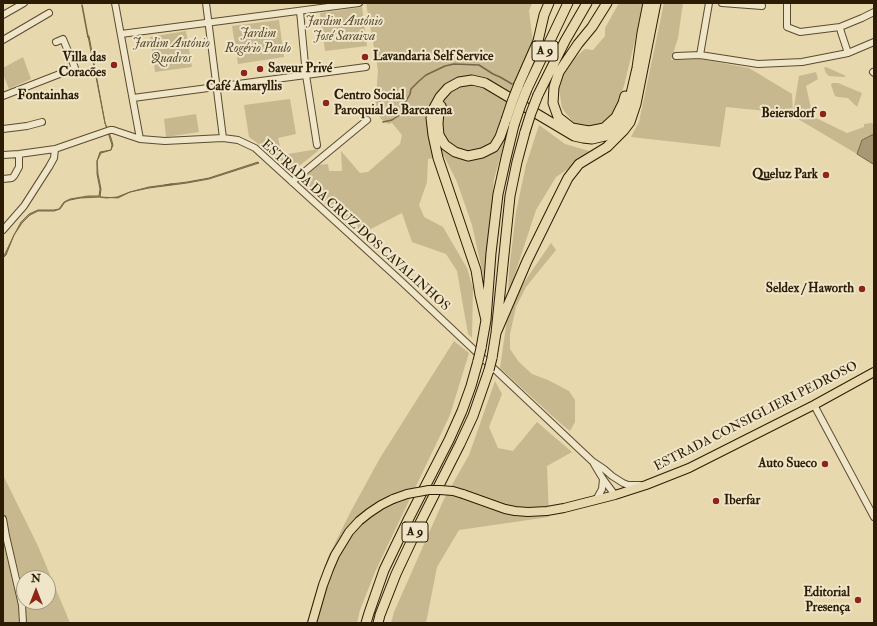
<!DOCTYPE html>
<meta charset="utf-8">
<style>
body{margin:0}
#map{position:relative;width:877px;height:626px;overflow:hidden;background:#e7d8ad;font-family:"IM FELL Double Pica",serif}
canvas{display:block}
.frame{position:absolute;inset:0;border:4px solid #2d1c04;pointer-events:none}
.north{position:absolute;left:16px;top:570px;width:40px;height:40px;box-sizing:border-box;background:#efe6ca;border:1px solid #a1957b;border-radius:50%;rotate:0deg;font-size:11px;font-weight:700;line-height:16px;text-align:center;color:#2d1c04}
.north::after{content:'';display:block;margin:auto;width:14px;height:18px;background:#8f2418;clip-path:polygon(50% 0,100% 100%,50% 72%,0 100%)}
</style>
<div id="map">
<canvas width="877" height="626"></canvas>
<div class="frame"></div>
<div class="north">N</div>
</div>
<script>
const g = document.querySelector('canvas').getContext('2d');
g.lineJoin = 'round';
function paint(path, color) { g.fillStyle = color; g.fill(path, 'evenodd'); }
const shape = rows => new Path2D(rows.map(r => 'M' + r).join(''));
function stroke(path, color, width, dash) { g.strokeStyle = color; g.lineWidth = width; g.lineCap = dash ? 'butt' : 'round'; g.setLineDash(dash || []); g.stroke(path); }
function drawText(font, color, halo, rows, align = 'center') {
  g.font = font + ' "IM FELL Double Pica",serif'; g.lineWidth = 4; g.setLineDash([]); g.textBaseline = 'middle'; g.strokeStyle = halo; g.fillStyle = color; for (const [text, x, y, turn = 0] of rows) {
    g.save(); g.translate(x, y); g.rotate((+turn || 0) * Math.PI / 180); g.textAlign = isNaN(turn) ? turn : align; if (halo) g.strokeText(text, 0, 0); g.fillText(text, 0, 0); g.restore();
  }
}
const green = shape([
 [366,3,532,3,529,11,533,43,494,179,485,284,472,225,457,182,444,156,428,159,427,182,419,205,424,217,443,227,467,268,473,288,472,338,468,334,457,271,446,254,412,242,402,213,363,233,304,187,304,179,316,165,328,164,329,171,342,171,341,151,360,173,368,172,400,144,402,135,392,123,388,124,382,120,375,111,378,70],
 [619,3,644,3,624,86,614,113,603,124,594,127,583,127,576,125,568,116,562,108,559,89,561,79,568,64,585,49,593,50,605,36,605,28],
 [664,3,683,3,678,38,671,60,700,59,749,68,792,94,793,113,799,76,816,72,818,79,806,86,810,104,816,118,847,133,864,127,864,124,871,123,874,124,874,135,872,135,862,140,857,154,793,116,790,120,786,113,726,107,720,147,631,137,639,122],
 [362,7,367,46,325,51,320,13],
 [279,20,284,57,238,64,232,26],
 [186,31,192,67,155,72,150,37],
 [23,57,31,79,9,89,3,74,3,68],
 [826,67,846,76,844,77,829,76,826,73,824,68],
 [832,83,838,83,862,93,857,107,848,98,838,97,835,96,831,85],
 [290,99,296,134,278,138,282,155,318,149,319,150,298,167,294,169,288,168,284,166,272,154,249,137,244,105],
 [196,114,199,132,166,137,164,119],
 [539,125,565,144,593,152,556,177,536,210,508,295,509,271,516,212,526,165],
 [551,243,556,250,526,287,516,307,510,334,510,349,519,362,532,374,548,380,569,391,575,400,575,422,570,431,560,423,500,368,507,319,516,296,527,278],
 [454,341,469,353,450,415,375,572,360,610,357,623,310,623,313,606,328,557,351,511,380,458],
 [495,381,502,394,489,427,498,448,513,451,537,422,572,452,547,466,549,517,459,530,437,567,426,623,391,623,394,612,444,499,469,455],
 [3,475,38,546,70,623,26,623,25,602,48,602,48,578,24,578,24,591,3,514],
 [3,534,19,600,21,623,3,623]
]);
const water = shape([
 [88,36,89,36,105,123,111,138,113,145,111,150,101,153,97,161,98,174,101,189,100,197,106,198,117,197,130,192,149,187,187,182,209,178,258,162,259,163,209,179,187,183,149,188,130,192,118,198,100,197,80,198,70,200,65,202,60,209,54,211,38,211,30,215,22,223,14,235,6,255,3,258,14,235,21,222,29,214,38,210,54,210,59,209,64,202,70,199,88,196,99,196,100,189,97,174,97,161,100,152,111,150,112,145,105,123,88,36],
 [872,135,874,135,874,162,873,164,857,154,862,140,872,135]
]);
const stream = shape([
 [82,5,88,37],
 [383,122,392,120,398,116,402,111,405,103,410,94,411,89,419,81,426,75,445,66,454,64,479,65,493,74,500,77,512,84],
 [165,185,173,184]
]);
const minor = shape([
 [115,3,140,139],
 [206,3,223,138],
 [722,3,762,6],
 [787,3,787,27,800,32,840,27],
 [300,11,306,75,317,145],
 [3,15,24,3],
 [121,34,359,3],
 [3,40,49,13],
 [848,53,841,32,840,27,862,18,874,12],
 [700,55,709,3],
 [676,56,700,55,758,64,802,62,848,53,874,42],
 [873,72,874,73],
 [3,96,75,68,63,39,56,42],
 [133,98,366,67],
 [3,129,27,126,42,122],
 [3,155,19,154,55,149,110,130,113,130,140,139,165,141,223,138,238,140,255,148,401,281,592,461,604,469,612,476,623,483,628,485,640,485],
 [3,179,12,178,14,176,19,167,19,154],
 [292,182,367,120],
 [3,230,24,206,49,167,54,158,55,149],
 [814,405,874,517],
 [594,464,603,479,615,495],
 [596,500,602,489,603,479],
 [3,519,6,536,22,605,23,623]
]);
const major = shape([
 [463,494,505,509,515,511,528,512,547,511,564,508,615,495,646,485,689,468,814,405,874,372],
 [312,623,323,585,329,569,335,555,343,542,349,532,359,521,369,513,381,505,393,499]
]);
const highway = shape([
 [607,3,592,27,578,44,559,72,554,87,553,103,558,117,572,128,589,131,604,128,616,117,623,103,625,96],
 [519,84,538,41,544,15,549,3],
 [527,89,568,3],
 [538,95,565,41,587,3],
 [441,106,439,111,438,124,439,135,445,145,455,152,468,156,482,153,494,147,500,137,506,120],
 [486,320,480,295,476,270,438,158,433,135,431,118,434,108,440,97,448,88,459,82,472,80,485,83,574,136,583,138,592,139,605,136,619,126,626,115,637,68,642,33,648,3],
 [496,333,527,261,558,198,568,178,579,164,607,147,624,130,630,122,636,104,656,3],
 [481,348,486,320,491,253,498,194,506,158,514,125],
 [492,358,496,333,510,196,517,162,525,132],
 [366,623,369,613,384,570,409,518,449,440,462,411,471,386,478,361],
 [378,623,380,615,396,574,420,523,460,444,473,416,489,370]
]);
const majorBridge = shape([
 [393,499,407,494,429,490,440,490,453,491,463,494]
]);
const highwayBridge = shape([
 [506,120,512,102,519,84],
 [514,125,520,107,527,89],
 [525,132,531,113,538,95],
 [478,361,481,348],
 [489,370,492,358]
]);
const markers = [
 [365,57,4,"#8f2418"],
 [114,65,4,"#8f2418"],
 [260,69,4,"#8f2418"],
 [244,73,4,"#8f2418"],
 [326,103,4,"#8f2418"],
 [823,114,4,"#8f2418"],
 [826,175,4,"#8f2418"],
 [862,289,4,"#8f2418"],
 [825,464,4,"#8f2418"],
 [716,501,4,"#8f2418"],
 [858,600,4,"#8f2418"]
];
const shields = [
 [545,51,26],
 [415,532,26]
];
const shieldNames = [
 ["A 9",545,51],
 ["A 9",415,532]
];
const parkNames = [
 ["Jardim António",344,22],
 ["José Saraiva",344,37],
 ["Jardim",258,34],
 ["Rogério Paulo",258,49],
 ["Jardim António",171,44],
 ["Quadros",171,59]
];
const poiNames = [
 ["Lavandaria Self Service",373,57,"left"],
 ["Villa das",106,58],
 ["Coracões",106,73],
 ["Saveur Privé",268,69,"left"],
 ["Café Amaryllis",244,87,"center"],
 ["Centro Social",334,96,"left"],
 ["Paroquial de Barcarena",334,111,"left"],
 ["Beiersdorf",815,114],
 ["Queluz Park",818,175],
 ["Seldex / Haworth",854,289],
 ["Auto Sueco",817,464],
 ["Iberfar",724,501,"left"],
 ["Editorial",850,593],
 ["Presença",850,608]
];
const streetNames = [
 ["ESTRADA DA CRUZ DOS CAVALINHOS",355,226,42],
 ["ESTRADA CONSIGLIERI PEDROSO",756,417,-27]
];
const neighbourhoodNames = [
 ["Fontainhas",48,96]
];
paint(green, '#c7b890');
paint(water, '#a89874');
stroke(water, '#776647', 1);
stroke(stream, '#776647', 1.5);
stroke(minor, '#5c4b2e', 8);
stroke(major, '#2d1c04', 10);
stroke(highway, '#2d1c04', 11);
stroke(minor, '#efe6ca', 6);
stroke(major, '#e7d8ad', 8);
stroke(highway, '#e7d8ad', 9);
stroke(majorBridge, '#2d1c04', 10, []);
stroke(highwayBridge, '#2d1c04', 11, []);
stroke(majorBridge, '#e7d8ad', 8);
stroke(highwayBridge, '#e7d8ad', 9);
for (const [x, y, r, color] of markers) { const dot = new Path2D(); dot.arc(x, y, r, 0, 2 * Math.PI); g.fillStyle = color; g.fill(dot); stroke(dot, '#efe6ca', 1.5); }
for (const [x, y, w] of shields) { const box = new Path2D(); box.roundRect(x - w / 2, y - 10, w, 20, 3); g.fillStyle = '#efe6ca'; g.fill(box); stroke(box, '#2d1c04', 1); }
drawText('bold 12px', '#2d1c04', null, shieldNames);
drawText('italic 13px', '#5b4b2e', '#efe6ca', parkNames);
drawText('bold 13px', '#2d1c04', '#efe6ca', poiNames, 'right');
drawText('13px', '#2d1c04', '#efe6ca', streetNames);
drawText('bold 14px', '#2d1c04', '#efe6ca', neighbourhoodNames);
</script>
